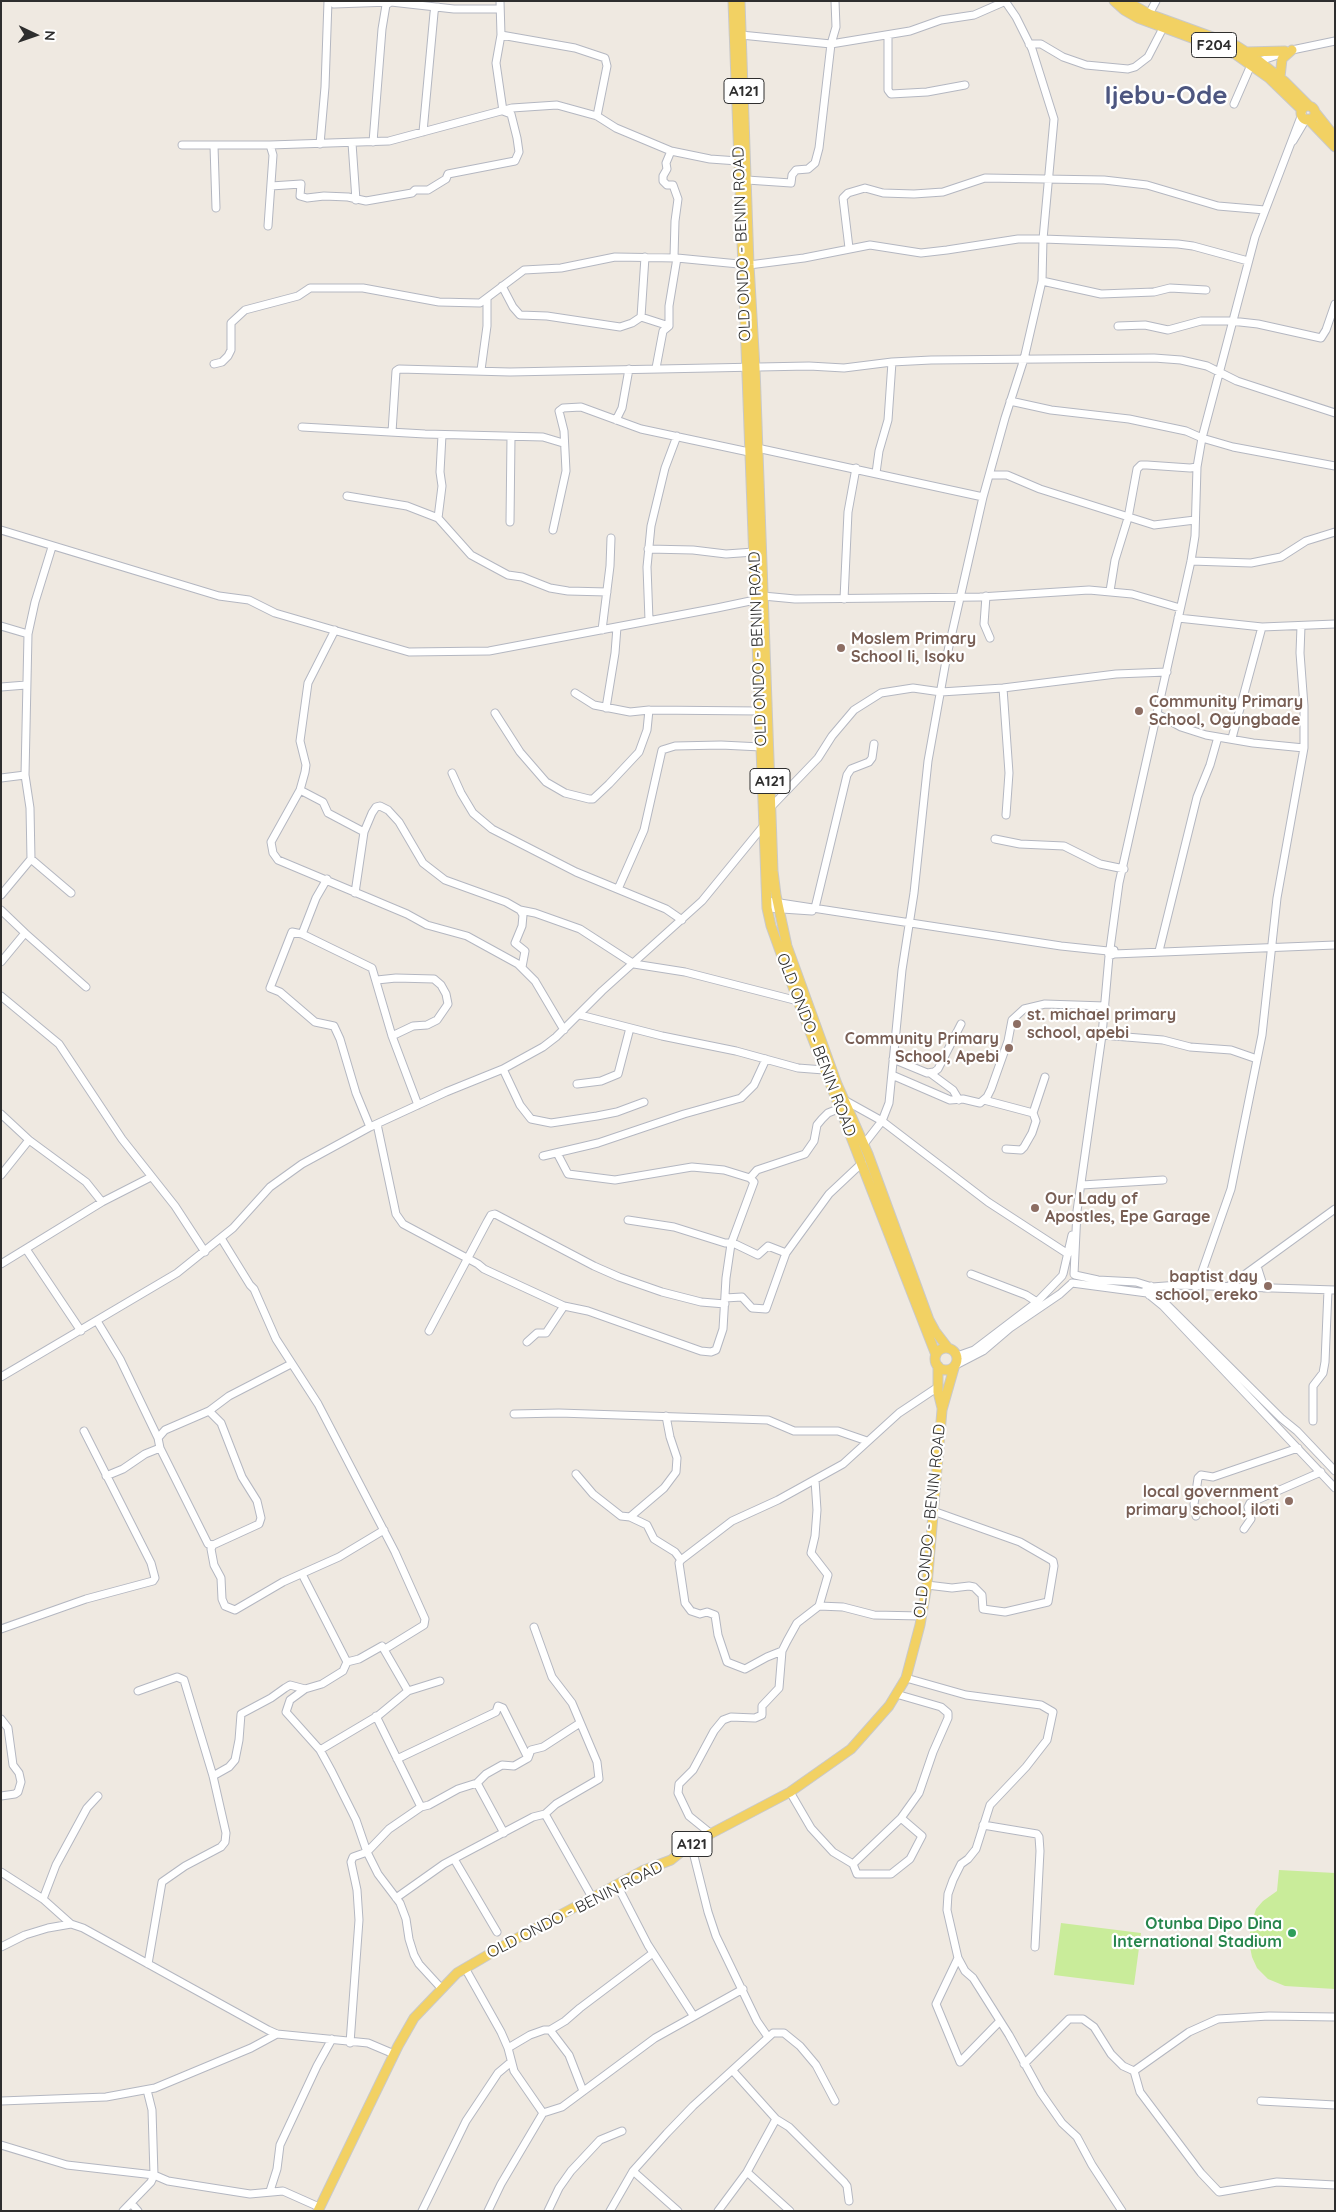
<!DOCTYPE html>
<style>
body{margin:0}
#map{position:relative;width:1336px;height:2212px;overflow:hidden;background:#efe9e1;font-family:Quicksand,sans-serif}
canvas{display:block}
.frame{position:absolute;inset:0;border:2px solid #2e2e2e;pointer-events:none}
.north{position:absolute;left:10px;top:10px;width:50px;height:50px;-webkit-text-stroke:4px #fff;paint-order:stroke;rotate:93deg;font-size:14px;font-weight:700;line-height:20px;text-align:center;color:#2e2e2e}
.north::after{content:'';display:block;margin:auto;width:18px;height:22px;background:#2e2e2e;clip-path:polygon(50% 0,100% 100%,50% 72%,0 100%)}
</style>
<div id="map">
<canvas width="1336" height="2212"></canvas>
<div class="frame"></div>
<div class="north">N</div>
</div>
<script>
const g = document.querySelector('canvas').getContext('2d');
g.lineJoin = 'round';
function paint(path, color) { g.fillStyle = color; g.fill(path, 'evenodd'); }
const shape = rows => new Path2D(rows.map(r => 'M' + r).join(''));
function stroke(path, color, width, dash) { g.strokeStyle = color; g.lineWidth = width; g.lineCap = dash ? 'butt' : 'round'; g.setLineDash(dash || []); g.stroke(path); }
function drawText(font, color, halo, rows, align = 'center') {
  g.font = font + ' Quicksand,sans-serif'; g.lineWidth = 4.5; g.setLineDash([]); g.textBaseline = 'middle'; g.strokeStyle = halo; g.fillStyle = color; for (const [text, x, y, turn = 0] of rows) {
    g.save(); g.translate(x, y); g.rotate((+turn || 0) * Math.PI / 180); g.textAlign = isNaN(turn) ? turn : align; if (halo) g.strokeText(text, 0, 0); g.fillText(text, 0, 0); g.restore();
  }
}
const pitch = shape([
 [1279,1870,1335,1873,1335,1989,1285,1986,1268,1979,1257,1968,1252,1957,1249,1942,1251,1925,1256,1909,1263,1901,1277,1891],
 [1061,1923,1141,1933,1134,1985,1054,1975]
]);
const minor = shape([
 [332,1,334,4,391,2,454,9,500,9],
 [1149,14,1156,1],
 [501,35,575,48,605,58,607,66,597,116],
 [741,35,831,44,910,31,941,20,974,15,1006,1],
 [888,35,888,90,891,94,927,92,965,85],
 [1029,44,1041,44,1063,57,1086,65,1128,69,1135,67,1148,57,1163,28],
 [1260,61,1292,50,1335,41],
 [1234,104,1251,65],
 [423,132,434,13,435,7,438,7],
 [1293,141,1306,119],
 [373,142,382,29,386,5,391,2],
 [352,143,356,200],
 [320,144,325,87,328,1],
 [182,145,270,145,389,141,512,108,557,105,597,116,616,128,671,151,710,159,738,161],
 [214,146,216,208],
 [671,151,666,163,667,169,663,176,663,181,667,185,673,185,678,199,675,221,674,257],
 [747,180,791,183,792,175,796,170,808,169,815,163,819,148,831,44,836,27,835,1],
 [271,186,301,184,300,196,307,198,324,196,348,197,366,201,412,193,415,190,428,190,446,179,448,174,515,161,519,152,517,138,511,114,503,111,496,63,501,35,500,1],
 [268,226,273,155,270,145],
 [849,248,843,198,848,193,865,188,883,193,914,194,943,192,985,178,1104,180,1147,185,1218,206,1265,210],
 [1042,281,1101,294,1154,292,1170,288,1206,290],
 [502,286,513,307,520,315,547,316,620,327,632,323,641,317,669,326],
 [641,317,645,257],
 [1118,326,1145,325,1168,330,1201,321,1231,321,1258,324,1321,338,1326,330,1335,304],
 [214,364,222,362,228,356,231,350,231,323,245,310,298,296,310,288,363,288,439,302,480,303,524,270,561,268,615,257,677,258,749,265,804,258,870,245,921,253,947,250,1018,239,1043,239,1178,244,1193,246,1248,261],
 [656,368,663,331,669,326,669,306,677,258],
 [481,370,487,326,487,299],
 [1010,401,1051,410,1129,419,1186,431,1202,438,1233,447,1335,466],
 [616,420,622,408,629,369],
 [302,427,425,434,543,437,563,443],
 [392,432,396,371,399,369,510,372,809,366,844,368,892,362,931,360,1154,358,1181,360,1207,366,1237,381,1335,413],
 [757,448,983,497],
 [876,473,879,451,888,420,892,362],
 [990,475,1007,475,1040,489,1154,525,1195,520],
 [347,496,407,506,438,518,471,555,508,575,522,577,550,588,568,591,607,592],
 [438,518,442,486,440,472,442,435],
 [510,522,511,437],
 [1,530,219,596,249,600,275,613,409,652,489,651,717,608,755,600,763,596,795,599,980,597,1089,590,1132,594,1180,608],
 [553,530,566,471,564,431,559,411,563,408,581,407,641,429,749,452],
 [648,549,693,550,726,554,754,552],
 [1191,561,1251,563,1281,557,1306,541,1335,532],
 [1110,591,1115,560,1128,518,1137,469,1141,465,1147,465,1190,468,1197,467],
 [986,596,984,624,990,638],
 [844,599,848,512,856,468],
 [1178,618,1262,627,1335,624],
 [649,620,647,567,651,526,665,468,677,436],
 [1,626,28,634],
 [335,630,308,683,300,741,306,765,305,772,300,790,271,842,273,853,278,860,407,914,427,925,467,936,518,964,535,981,564,1030],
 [602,630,610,566,611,538],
 [1,687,26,685],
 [1003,688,1009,773,1006,815],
 [575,693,594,705,630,712,649,710,760,711],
 [606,708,615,653,617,627],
 [495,713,520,752,546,782,565,793,589,799,593,799,609,784,639,752,647,730,649,710],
 [1157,714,1181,727,1206,735,1253,743,1304,748],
 [1232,738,1262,627],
 [452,773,461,793,473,813,492,829,576,872,666,909,682,920],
 [1,778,25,775],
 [300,790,323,802,328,813,364,832],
 [771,807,818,758,832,736,854,710,881,693,913,688,941,692,1003,688,1116,674,1167,672],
 [995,839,1020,844,1064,846,1100,864,1124,869],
 [31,859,71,893],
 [327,879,316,898,302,934,292,932,270,988,280,992,315,1022,334,1026,340,1039,356,1093,370,1127],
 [618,889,644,830,662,750,675,746,721,745,761,747],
 [355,893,364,832,372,813,376,807,380,806,388,810,399,822,423,863,445,880,506,902,520,910,535,913,580,929,634,964,685,972,798,1001],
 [1,895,31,859,30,808,25,775,28,634,35,602,52,547],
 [767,901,1061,946,1108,951,1111,949,1114,950,1114,954,1109,956,1108,951],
 [767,908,812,911],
 [815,908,847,775,851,769,869,762,872,758,874,744],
 [1,910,25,933,1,962],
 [520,910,523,915,522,926,515,943,525,951,522,967],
 [25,933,86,987],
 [302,934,372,968,392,1036,418,1105],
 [1110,949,1119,883,1191,561,1195,536,1197,467,1202,438,1255,237,1302,114],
 [1159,951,1197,797,1210,765,1218,737],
 [1114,954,1335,945],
 [377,980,396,978,434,979,441,985,446,994,448,1004,437,1020,427,1025,413,1026,392,1036],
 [1,996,59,1044,122,1139,175,1206,205,1252],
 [580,1015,662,1036,736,1051,798,1068,824,1070],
 [1102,1035,1163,1040,1190,1047,1231,1050,1257,1059],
 [893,1059,927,1073,934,1072,938,1069,961,1024],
 [503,1069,520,1105,531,1119,551,1123,597,1116,617,1112,644,1102],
 [930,1073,953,1090,959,1100],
 [892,1075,950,1100,963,1099,980,1103,987,1097,991,1089,1008,1041,1012,1020,1024,1009,1045,1004,1105,1006],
 [577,1084,601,1081,618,1074,630,1028],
 [984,1100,1033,1113,1036,1121,1032,1133,1024,1147,1021,1150,1006,1149],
 [846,1101,882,1121,988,1202,1068,1254],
 [1033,1113,1045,1077],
 [1,1114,29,1140,86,1182,102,1202],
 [377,1124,396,1214,403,1224,478,1264,484,1269,564,1306,588,1311,701,1351,711,1352,716,1350,723,1329,726,1278,731,1244,754,1182,750,1178,724,1170,692,1167,615,1180,568,1174,557,1153],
 [864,1144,882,1121,889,1103,902,970,914,893,928,761,947,655,983,497,1005,418,1024,359,1042,281,1043,239,1054,119,1032,49,1016,17,1005,1],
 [543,1156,598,1143,684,1114,741,1098,754,1085,766,1059],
 [1,1175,29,1140],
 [750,1178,757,1170,805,1154,814,1141,817,1125,822,1119,828,1113,843,1107],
 [1082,1185,1163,1180],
 [628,1220,674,1227,725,1243,733,1243,758,1255,768,1246,786,1253],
 [221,1238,250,1285,254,1289,276,1339,318,1404,395,1552,425,1619,424,1625,385,1649],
 [26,1249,81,1331],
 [1,1264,102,1202,151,1177],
 [1257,1266,1264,1288],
 [971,1274,1026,1295,1037,1302],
 [1063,1274,1072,1235],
 [1074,1274,1077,1211,1102,1035,1109,956],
 [1075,1275,1098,1280,1136,1282,1149,1286],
 [1072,1283,1147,1293],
 [1197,1286,1231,1189,1262,1035,1277,898,1304,748,1304,706,1300,653,1301,626],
 [1229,1286,1335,1209],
 [1152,1287,1179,1285,1335,1290],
 [1154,1292,1281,1418,1297,1431,1335,1471],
 [1149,1295,1154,1291,1151,1286,1146,1289,1147,1293,1163,1306,1335,1488],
 [725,1298,742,1297,752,1308,766,1309,786,1253,829,1194,862,1163],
 [97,1321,120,1359,158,1438],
 [429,1331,487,1222,491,1215,495,1214,594,1266,619,1277,662,1292,701,1302,725,1304],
 [527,1342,537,1333,546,1333,564,1306],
 [957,1356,974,1350,1037,1302,1062,1276],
 [956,1365,983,1351,1010,1328,1060,1294,1071,1284],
 [1,1377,177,1273,233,1228,270,1187,302,1164,370,1127,446,1092,503,1069,543,1047,556,1037,602,991,702,901,765,824],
 [514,1414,559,1413,768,1420,794,1431,838,1431,867,1441],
 [1313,1421,1313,1386,1323,1373,1325,1362,1328,1290],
 [160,1448,208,1544,213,1545,259,1524,261,1518,257,1501,242,1477,221,1423,209,1411],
 [576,1474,593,1494,621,1516,630,1517,647,1525,654,1539,675,1552,681,1560,679,1563,685,1603,691,1611,700,1614,707,1612,715,1615,718,1635,727,1662,745,1669,767,1657,782,1651],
 [106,1476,123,1469,145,1454,160,1448,158,1438,165,1430,209,1411,229,1396,291,1364],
 [1196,1516,1194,1504,1196,1492,1198,1478,1201,1475,1213,1477,1298,1448],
 [630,1517,664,1488,676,1472,677,1458,670,1437,666,1416],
 [1244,1529,1251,1519,1248,1507,1250,1503,1321,1472],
 [213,1545,211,1549,214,1565,221,1578,222,1599,225,1606,235,1610,283,1582,339,1557,384,1530],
 [681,1560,732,1521,778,1500,843,1464,899,1413,938,1387],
 [302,1574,347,1662],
 [927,1585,952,1588,969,1586,974,1587,982,1595,983,1609,1005,1612,1048,1602,1054,1566,1053,1561,1020,1542,933,1511],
 [819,1606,843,1607,874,1615,921,1616],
 [1,1629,86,1599,153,1581,155,1578,151,1563,84,1431],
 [906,1678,966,1695,1041,1705,1053,1712,1047,1740,1026,1767,990,1805,976,1849,968,1859,961,1864,953,1880,948,1894,947,1910,958,1958,965,1971,973,1978,1009,2035,1041,2093,1062,2123,1077,2137,1092,2165,1122,2211],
 [305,1689,290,1700,286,1712,320,1750,332,1772,356,1820,367,1852,378,1874,400,1903,406,1919,409,1939,414,1955,419,1964,441,1988],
 [138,1691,177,1677,184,1680,213,1776,226,1833,225,1842,221,1847,185,1866,162,1882,148,1964],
 [376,1716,421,1807],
 [1,1719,8,1728,13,1765,19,1773,21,1782,18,1792,15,1794,1,1796],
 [320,1750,379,1715,408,1691,440,1681],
 [397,1759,496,1712,498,1706,503,1708,528,1758],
 [213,1776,229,1767,235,1760,239,1740,241,1714,271,1698,285,1688,290,1685,305,1689,322,1684,343,1671,347,1662,359,1659,382,1646,408,1691],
 [477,1783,504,1833],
 [790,1792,811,1828,833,1852,853,1864,857,1874,891,1874,910,1859,922,1836,901,1818],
 [545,1814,593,1899],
 [983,1825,1037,1834,1039,1837,1040,1851,1035,1947],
 [710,1833,689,1816,678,1793,679,1784,693,1770,714,1731,723,1720,731,1717,755,1718,762,1715,762,1706,779,1688,782,1651,787,1641,797,1623,819,1606,828,1575,811,1553,815,1536,817,1510,815,1480],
 [691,1844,708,1912,716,1936,757,2021,768,2037],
 [454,1859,497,1932],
 [853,1864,901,1818,919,1793,933,1752,948,1718,948,1713,941,1707,896,1694],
 [1,1872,43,1899,71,1924,83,1928,268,2030,277,2034,368,2043,394,2054],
 [617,1885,648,1945,693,2015],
 [396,1898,444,1864,533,1817,545,1814,556,1804,599,1779,597,1762,572,1703,552,1677,534,1627],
 [43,1899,56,1865,87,1808,98,1796],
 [1,1947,25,1935,48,1928,71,1924],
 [958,1958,936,2004,960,2062,1000,2021],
 [465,1968,501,2032,508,2048,514,2071,543,2113],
 [550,2030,569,2055,583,2091],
 [350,2043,359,1920,357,1890,351,1862,353,1857,367,1852,389,1829,421,1807,429,1805,458,1789,477,1783,486,1774,502,1765,514,1766,528,1758,531,1750,543,1747,580,1723],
 [508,2048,530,2035,544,2030,550,2030,565,2021,580,2008,653,1953],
 [1024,2064,1069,2019,1083,2019,1094,2027,1111,2054,1123,2066,1134,2071,1189,2032,1218,2019,1269,2016,1335,2017],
 [733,2071,776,2119,789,2127,844,2182,847,2186,849,2201],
 [1134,2071,1140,2092,1201,2173,1219,2192,1277,2182,1335,2185],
 [1,2101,106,2097,155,2088,251,2048,277,2034],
 [1261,2101,1335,2105],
 [1,2145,67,2165,154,2175,168,2181,193,2185,250,2194,283,2191,319,2207],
 [633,2171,678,2211],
 [747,2172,790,2211],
 [270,2191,277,2169,280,2145,317,2066,332,2039],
 [131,2203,138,2211],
 [123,2211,151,2182,154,2175,152,2110,147,2090],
 [422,2211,466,2121,498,2073,511,2062],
 [488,2211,501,2184,543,2113,562,2107,655,2038,743,1989],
 [548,2211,559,2188,571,2171,600,2140,622,2131],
 [610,2211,633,2171,667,2133,693,2106,773,2033,784,2033,800,2046,816,2065,835,2101],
 [718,2211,747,2172,776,2119]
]);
const major = shape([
 [733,1,767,908,771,926,798,1001,936,1355],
 [740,1,749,265,755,368,773,871,776,895,787,946,837,1084,868,1154,929,1320,935,1331,948,1348],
 [1114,1,1124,10,1138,18,1235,54,1269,78,1302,110],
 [1126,1,1149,14,1237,46,1254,57,1284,81,1309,106],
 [1245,52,1285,51],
 [1280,77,1282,59,1292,50],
 '1301 113a7 7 0 1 1 14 0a7 7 0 1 1-14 0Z',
 [1315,112,1335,137],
 [1308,119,1335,147],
 '935 1359a11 11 0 1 1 22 0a11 11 0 1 1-22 0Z',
 [938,1366,938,1392,942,1408],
 [318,2211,398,2046,414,2018,457,1973,510,1942,642,1871,671,1860,691,1844,790,1792,851,1749,889,1706,906,1678,920,1625,927,1585,942,1410,954,1368]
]);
const markers = [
 [841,648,5,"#8d6e63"],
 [1139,711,5,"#8d6e63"],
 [1017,1024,5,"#8d6e63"],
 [1009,1048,5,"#8d6e63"],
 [1035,1208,5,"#8d6e63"],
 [1268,1286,5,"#8d6e63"],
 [1289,1501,5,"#8d6e63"],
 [1292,1933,5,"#2e9e5b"]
];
const shields = [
 [1214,45,45],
 [744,91,40],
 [770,781,40],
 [692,1844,40]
];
const shieldNames = [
 ["F204",1214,45],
 ["A121",744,91],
 ["A121",770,781],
 ["A121",692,1844]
];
const streetNames = [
 ["OLD ONDO - BENIN ROAD",742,244,-92],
 ["OLD ONDO - BENIN ROAD",758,649,-92],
 ["OLD ONDO - BENIN ROAD",816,1045,69],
 ["OLD ONDO - BENIN ROAD",930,1521,-84],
 ["OLD ONDO - BENIN ROAD",575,1910,-27]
];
const educationNames = [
 ["Moslem Primary",851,639],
 ["School Ii, Isoku",851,657],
 ["Community Primary",1149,702],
 ["School, Ogungbade",1149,720],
 ["st. michael primary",1027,1015],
 ["school, apebi",1027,1033],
 ["Community Primary",999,1039,"right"],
 ["School, Apebi",999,1057,"right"],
 ["Our Lady of",1045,1199],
 ["Apostles, Epe Garage",1045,1217],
 ["baptist day",1258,1277,"right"],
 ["school, ereko",1258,1295,"right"],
 ["local government",1279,1492,"right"],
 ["primary school, iloti",1279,1510,"right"]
];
const leisureNames = [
 ["Otunba Dipo Dina",1282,1924],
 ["International Stadium",1282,1942]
];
const townNames = [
 ["Ijebu-Ode",1166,96]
];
paint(pitch, '#c9ec9a');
stroke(minor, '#b4b7c1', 9);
stroke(major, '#c9c9c9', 11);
stroke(minor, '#fff', 7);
stroke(major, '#f2d163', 9);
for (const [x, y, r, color] of markers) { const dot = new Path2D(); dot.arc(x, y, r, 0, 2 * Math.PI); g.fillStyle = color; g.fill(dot); stroke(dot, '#fff', 2); }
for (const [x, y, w] of shields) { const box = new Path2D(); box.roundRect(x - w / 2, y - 12.5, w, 25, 4); g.fillStyle = '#fff'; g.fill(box); stroke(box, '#2e2e2e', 1); }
drawText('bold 15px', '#2e2e2e', null, shieldNames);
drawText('16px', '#2e2e2e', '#fff', streetNames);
drawText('bold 16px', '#785e54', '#fff', educationNames, 'left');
drawText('bold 16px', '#27864d', '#fff', leisureNames, 'right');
drawText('bold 26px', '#4d5680', '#fff', townNames);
</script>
